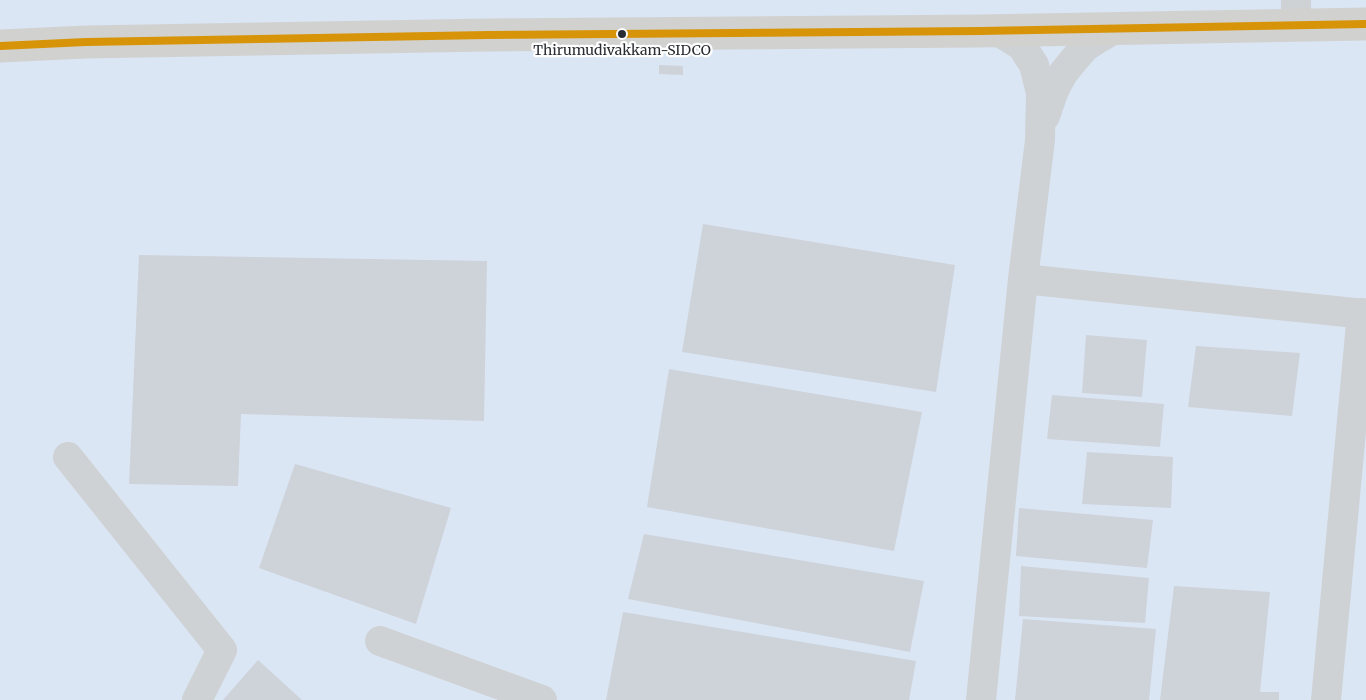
<!DOCTYPE html>
<style>
body{margin:0}
canvas{display:block;background:#ecf1f9}
</style>
<canvas width="1366" height="700"></canvas>
<script>
const g = document.querySelector('canvas').getContext('2d');
g.lineJoin = 'round';
function paint(path, color) { g.fillStyle = color; g.fill(path, 'evenodd'); }
const shape = rows => new Path2D(rows.map(r => 'M' + r).join(''));
function stroke(path, color, width, dash) { g.strokeStyle = color; g.lineWidth = width; g.lineCap = dash ? 'butt' : 'round'; g.setLineDash(dash || []); g.stroke(path); }
function drawText(font, color, halo, rows, align = 'center') {
  g.font = font + ' Merriweather,serif'; g.lineWidth = 4.5; g.setLineDash([]); g.textBaseline = 'middle'; g.strokeStyle = halo; g.fillStyle = color; for (const [text, x, y, turn = 0] of rows) {
    g.save(); g.translate(x, y); g.rotate((+turn || 0) * Math.PI / 180); g.textAlign = isNaN(turn) ? turn : align; if (halo) g.strokeText(text, 0, 0); g.fillText(text, 0, 0); g.restore();
  }
}
const built = shape([
 [0,0,1366,0,1366,700,0,700]
]);
const building = shape([
 [659,65,683,66,683,75,659,74],
 [703,224,955,265,936,392,682,352],
 [139,255,487,261,484,421,241,414,238,486,129,484],
 [1086,335,1147,340,1142,397,1082,393],
 [1196,346,1300,353,1292,416,1188,407],
 [669,369,922,412,894,551,647,507],
 [1052,395,1164,404,1160,447,1047,439],
 [1087,452,1173,457,1171,508,1082,504],
 [295,464,451,508,416,624,259,568],
 [1019,508,1153,520,1147,568,1016,556],
 [644,534,924,581,910,652,628,599],
 [1021,566,1149,578,1145,623,1019,616],
 [1174,586,1270,592,1260,692,1279,692,1279,700,1160,700],
 [623,612,916,661,909,700,606,700],
 [1023,619,1156,629,1149,700,1015,700],
 [258,660,302,700,223,700]
]);
const minor = shape([
 [1296,0,1296,25],
 [993,30,1006,36,1022,46,1034,65,1041,93,1040,140,1023,279],
 [1045,116,1053,93,1057,84,1064,72,1078,55,1085,47,1099,38,1116,28],
 [68,457,222,650,197,700],
 [380,641,542,700],
 [981,700,1023,279,1366,314],
 [1326,700,1362,313]
]);
const major = shape([
 [0,46,86,42,488,35,980,31,1366,24]
]);
const bus1 = shape([
 [0,46,86,42,488,35,980,31,1366,24]
]);
const markers = [
 [622,34,5,"#2a2e34"]
];
const busNames = [
 ["Thirumudivakkam-SIDCO",622,51]
];
paint(built, '#dbe6f5');
paint(building, '#ced2d9');
stroke(minor, '#cfd2d4', 30);
stroke(major, '#d1d2d0', 33);
stroke(bus1, '#d89408', 8);
for (const [x, y, r, color] of markers) { const dot = new Path2D(); dot.arc(x, y, r, 0, 2 * Math.PI); g.fillStyle = color; g.fill(dot); stroke(dot, '#fff', 2); }
drawText('14px', '#2a2e34', '#fff', busNames);
</script>
